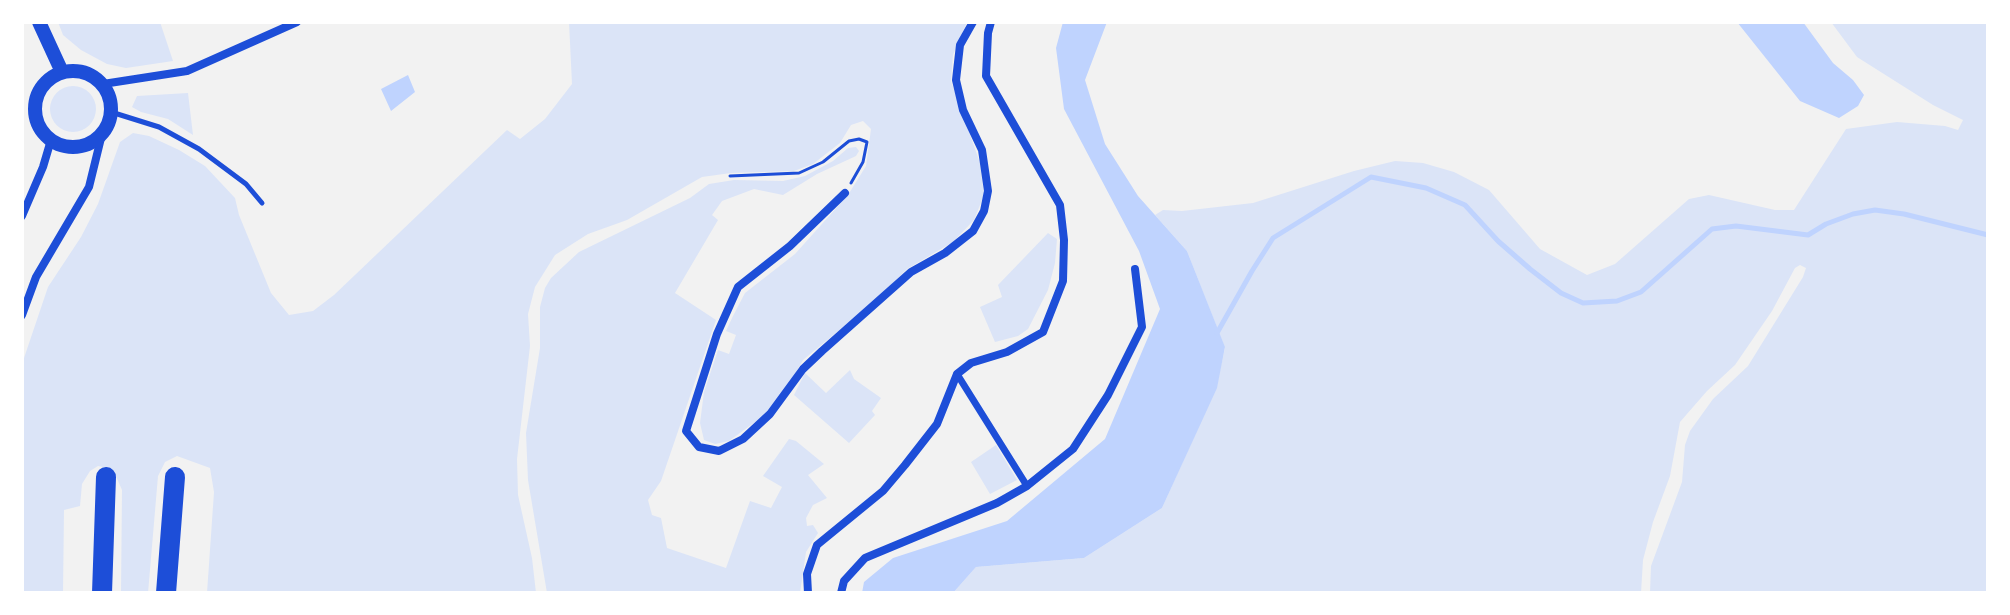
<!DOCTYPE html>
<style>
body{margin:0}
#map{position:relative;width:2010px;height:615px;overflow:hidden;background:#f2f2f2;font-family:"PT Sans",sans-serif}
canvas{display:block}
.frame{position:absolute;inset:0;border:24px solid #fff;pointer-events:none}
</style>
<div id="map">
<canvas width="2010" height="615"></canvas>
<div class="frame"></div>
</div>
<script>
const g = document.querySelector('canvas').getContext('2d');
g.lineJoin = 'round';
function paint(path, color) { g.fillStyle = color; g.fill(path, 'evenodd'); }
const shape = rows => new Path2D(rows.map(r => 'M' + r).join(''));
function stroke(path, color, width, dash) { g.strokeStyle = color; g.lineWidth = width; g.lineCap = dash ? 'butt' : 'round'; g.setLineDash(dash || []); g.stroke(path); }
const green = shape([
 [58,22,160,22,173,61,126,68,107,64,81,50,63,35],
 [569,22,967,22,953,55,951,81,980,163,984,195,974,220,953,242,907,269,877,299,803,360,787,388,770,411,729,441,715,444,704,440,700,423,704,392,718,350,729,354,736,335,726,331,733,316,745,293,795,254,848,195,866,166,871,129,863,121,851,125,840,143,813,164,794,171,731,173,702,177,627,220,588,234,555,255,535,287,528,314,530,346,517,459,518,495,532,558,536,593,207,593,214,492,210,468,177,456,165,462,158,476,148,593,121,593,122,490,115,474,108,468,98,466,90,471,82,484,80,506,64,510,63,593,22,593,22,364,48,287,81,237,98,204,120,142,133,133,149,136,179,150,205,166,235,198,239,215,271,293,289,315,313,311,334,295,507,130,520,139,545,119,572,84],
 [1831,22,1988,22,1988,593,1650,593,1651,566,1682,482,1685,445,1690,431,1713,399,1748,366,1803,277,1806,268,1800,265,1795,268,1772,311,1735,365,1707,391,1680,422,1670,476,1653,522,1643,560,1641,593,953,593,976,567,1084,558,1162,508,1216,388,1225,348,1187,251,1155,215,1163,210,1182,211,1253,203,1354,171,1395,161,1423,163,1454,172,1489,190,1540,249,1587,275,1615,264,1689,199,1709,195,1775,210,1794,210,1846,129,1897,122,1945,126,1958,130,1963,120,1933,105,1857,57],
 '50 109a23 23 0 1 1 46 0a23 23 0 1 1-46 0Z',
 [188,93,193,135,168,119,141,112,132,107,137,96],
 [856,147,859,151,856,156,817,174,783,195,754,189,722,201,712,215,718,220,675,293,716,320,661,481,648,500,652,515,661,518,667,548,726,568,750,501,771,508,782,487,763,476,789,439,796,441,824,464,808,475,827,498,813,505,806,518,807,526,813,525,818,533,806,552,800,593,547,593,528,480,526,433,540,348,540,307,545,288,551,278,579,252,690,198,709,184,734,180,783,181,805,176,833,161,848,148],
 [1048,233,1057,239,1055,263,1048,290,1028,329,1018,336,995,342,980,307,1002,297,998,285],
 [850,370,854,379,881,398,872,411,875,415,849,443,794,395,805,373,826,393],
 [996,445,1017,480,990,494,971,462]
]);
const water = shape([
 [1063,22,1107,22,1085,80,1105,144,1138,196,1187,251,1225,347,1217,388,1162,508,1084,558,976,567,953,593,862,593,864,582,893,558,1007,521,1105,439,1160,309,1139,251,1064,109,1056,48],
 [1737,22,1803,22,1833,63,1853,80,1864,95,1858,106,1839,118,1800,101],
 [408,75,415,92,391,111,381,89]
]);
const stream = shape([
 [1217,333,1252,271,1273,238,1371,177,1426,188,1465,205,1498,241,1530,269,1561,293,1583,303,1617,301,1641,292,1712,229,1736,226,1808,235,1826,224,1853,214,1875,210,1904,214,1988,235]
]);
const path = shape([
 [730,176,799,173,823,162,849,141,859,139,867,142,863,162,851,183]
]);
const service = shape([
 [111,112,159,127,199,149,246,184,262,203]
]);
const pedestrian = shape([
 [957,374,1027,486]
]);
const minor = shape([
 [103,84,187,71,297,22],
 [845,193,790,246,738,287,717,334,686,431,699,447,719,451,743,439,770,414,803,369,822,351,911,272,945,253,973,231,984,211,988,191,982,150,963,110,956,80,960,45,973,22],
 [22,216,43,167,51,140],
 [22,315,36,277,89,187,102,134],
 [808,593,807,574,817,545,883,491,905,465,937,424,957,374,971,363,1007,352,1043,332,1063,281,1064,240,1060,205,986,76,988,33,991,22],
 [841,593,844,581,865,558,997,503,1027,486,1073,449,1108,395,1142,327,1135,269]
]);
const tertiary = shape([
 [39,22,62,72],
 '35 109a38 38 0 1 1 76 0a38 38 0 1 1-76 0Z'
]);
const motorway = shape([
 [102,593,106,477],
 [166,593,175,477]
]);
paint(green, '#dbe4f7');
paint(water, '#bfd3fe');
stroke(stream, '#bfd3fe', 5);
stroke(path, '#1d4ed8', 3);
stroke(service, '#1d4ed8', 5);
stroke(pedestrian, '#1d4ed8', 7);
stroke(minor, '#1d4ed8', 8);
stroke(tertiary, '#1d4ed8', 14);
stroke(motorway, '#1d4ed8', 20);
</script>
